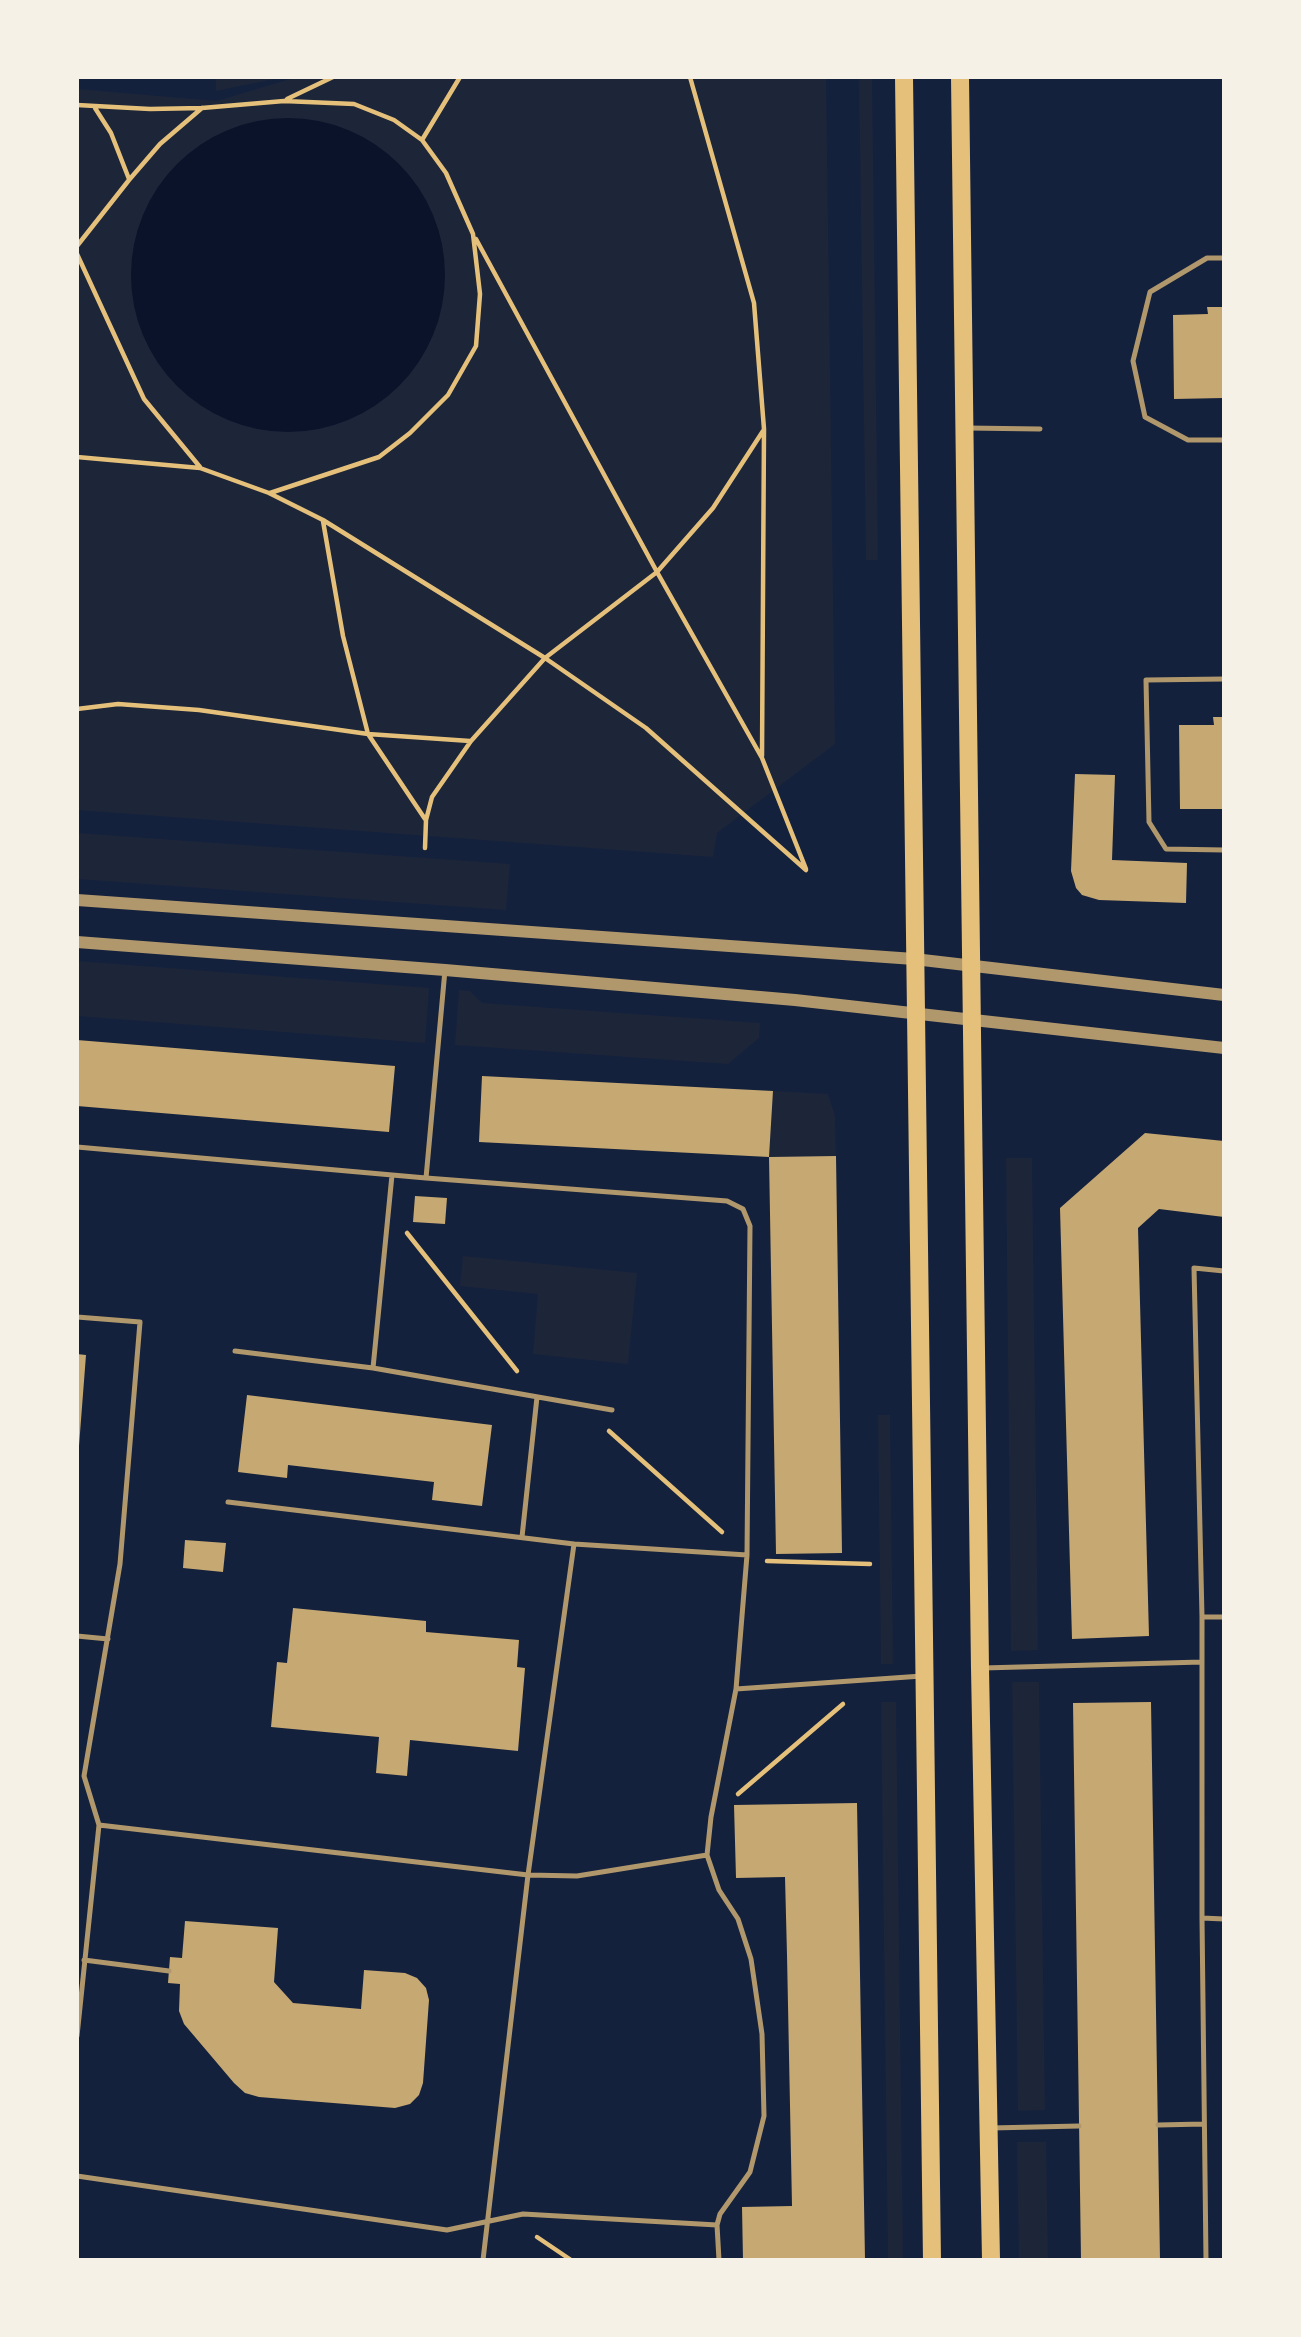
<!DOCTYPE html>
<style>
body{margin:0}
#map{position:relative;width:1301px;height:2337px;overflow:hidden;background:#14213d;font-family:"DejaVu Sans",sans-serif}
canvas{display:block}
.frame{position:absolute;inset:0;border:79px solid #f6f1e7;pointer-events:none}
</style>
<div id="map">
<canvas width="1301" height="2337"></canvas>
<div class="frame"></div>
</div>
<script>
const g = document.querySelector('canvas').getContext('2d');
g.lineJoin = 'round';
function paint(path, color) { g.fillStyle = color; g.fill(path, 'evenodd'); }
const shape = rows => new Path2D(rows.map(r => 'M' + r).join(''));
function stroke(path, color, width, dash) { g.strokeStyle = color; g.lineWidth = width; g.lineCap = dash ? 'butt' : 'round'; g.setLineDash(dash || []); g.stroke(path); }
const green = shape([
 [216,77,284,77,216,91],
 [297,77,826,77,835,744,717,833,713,857,77,810,77,89,217,101],
 [859,77,872,77,878,560,866,560],
 [77,833,510,864,506,910,77,879],
 [77,961,429,988,425,1043,77,1016],
 [459,990,470,991,482,1003,760,1023,759,1038,728,1064,455,1045],
 [773,1091,828,1094,835,1116,836,1156,769,1157],
 [1006,1158,1032,1158,1038,1650,1011,1651],
 [463,1256,637,1273,628,1364,533,1354,538,1294,460,1286],
 [878,1415,890,1415,893,1664,881,1664],
 [1012,1682,1039,1682,1045,2110,1018,2111],
 [881,1702,896,1702,903,2260,888,2260],
 [1017,2142,1046,2142,1048,2260,1019,2260]
]);
const water = shape([
 '131 275a157 157 0 1 1 314 0a157 157 0 1 1-314 0Z'
]);
const building = shape([
 [1207,307,1224,307,1224,398,1174,399,1173,315,1208,314],
 [1213,717,1224,717,1224,809,1180,809,1179,725,1214,725],
 [1075,774,1115,775,1112,860,1187,863,1186,903,1099,900,1082,895,1076,888,1071,871],
 [77,1040,395,1066,389,1132,77,1106],
 [482,1076,773,1091,769,1157,836,1156,842,1553,776,1554,769,1157,479,1142],
 [1145,1133,1224,1141,1224,1217,1159,1209,1138,1228,1149,1636,1072,1639,1060,1208],
 [415,1196,447,1198,445,1224,413,1222],
 [77,1354,86,1355,79,1446,77,1446],
 [247,1395,492,1425,482,1506,432,1500,434,1482,288,1465,287,1478,238,1472],
 [185,1540,226,1543,223,1572,183,1568],
 [293,1608,426,1621,426,1632,519,1640,517,1667,525,1668,518,1751,410,1740,407,1776,376,1773,379,1737,271,1727,277,1662,287,1663],
 [1151,1702,1160,2260,1081,2260,1073,1703],
 [857,1803,865,2260,743,2260,742,2207,792,2206,787,1955,785,1877,736,1878,734,1805],
 [185,1921,278,1928,274,1982,293,2003,361,2009,364,1970,405,1973,417,1978,426,1988,429,2000,423,2083,419,2095,410,2104,395,2108,259,2097,245,2093,234,2083,184,2024,179,2011,180,1984,168,1983,170,1957,182,1958]
]);
const path = shape([
 [690,77,754,303,764,429,762,756],
 [287,99,333,77],
 [77,105,150,109,202,108,284,101,354,104,394,120,422,140,446,173,473,234,480,294,476,346,448,395,410,433,379,457,270,493],
 [95,108,111,133,129,179],
 [422,140,460,77],
 [476,239,657,572,762,758,806,869],
 [77,246,129,180,160,144,202,108],
 [77,254,144,399,200,467],
 [77,457,200,468,269,493,323,520,545,658,646,728,806,870],
 [323,521,343,636,368,734,425,819],
 [77,709,118,704,199,710,368,734,470,741],
 [425,848,426,820,432,797,471,741,545,658,657,572,713,508,763,431],
 [407,1233,517,1371],
 [609,1431,722,1532],
 [767,1561,870,1564],
 [738,1794,843,1704],
 [537,2237,571,2260]
]);
const service = shape([
 [1224,258,1207,258,1150,292,1133,361,1145,417,1188,440,1224,440],
 [967,428,1040,429],
 [1224,679,1146,680,1149,822,1166,849,1224,850],
 [77,1147,426,1178,727,1201,743,1209,750,1226,747,1555,736,1689,711,1817,707,1855,719,1890,738,1919,751,1959,762,2034,764,2116,750,2172,720,2214,717,2225,719,2260],
 [392,1175,373,1368,612,1410],
 [426,1178,445,970],
 [77,1317,140,1322,120,1564,84,1776,99,1825,77,2036],
 [235,1351,373,1368],
 [228,1502,574,1544,747,1555],
 [522,1537,537,1397],
 [1202,1617,1224,1617],
 [77,1636,108,1639],
 [983,1668,1202,1662],
 [736,1689,922,1676],
 [99,1825,528,1875,577,1876,707,1855],
 [1202,1918,1224,1919],
 [84,1960,169,1971],
 [1158,2125,1204,2124],
 [991,2128,1079,2126],
 [77,2176,447,2230,523,2214,717,2225],
 [483,2260,528,1875,574,1544],
 [1206,2260,1202,1918,1202,1617,1194,1268,1224,1271]
]);
const tertiary = shape([
 [77,900,914,959,1224,995],
 [77,942,445,970,795,1000,1224,1048]
]);
const primary = shape([
 [904,77,932,2260],
 [960,77,980,1668,991,2260]
]);
paint(green, '#1d2539');
paint(water, '#0b132b');
paint(building, '#c6a872');
stroke(path, '#e5c07b', 4.5);
stroke(service, '#b1986c', 5);
stroke(tertiary, '#b1986c', 12);
stroke(primary, '#e5c07b', 18);
</script>
